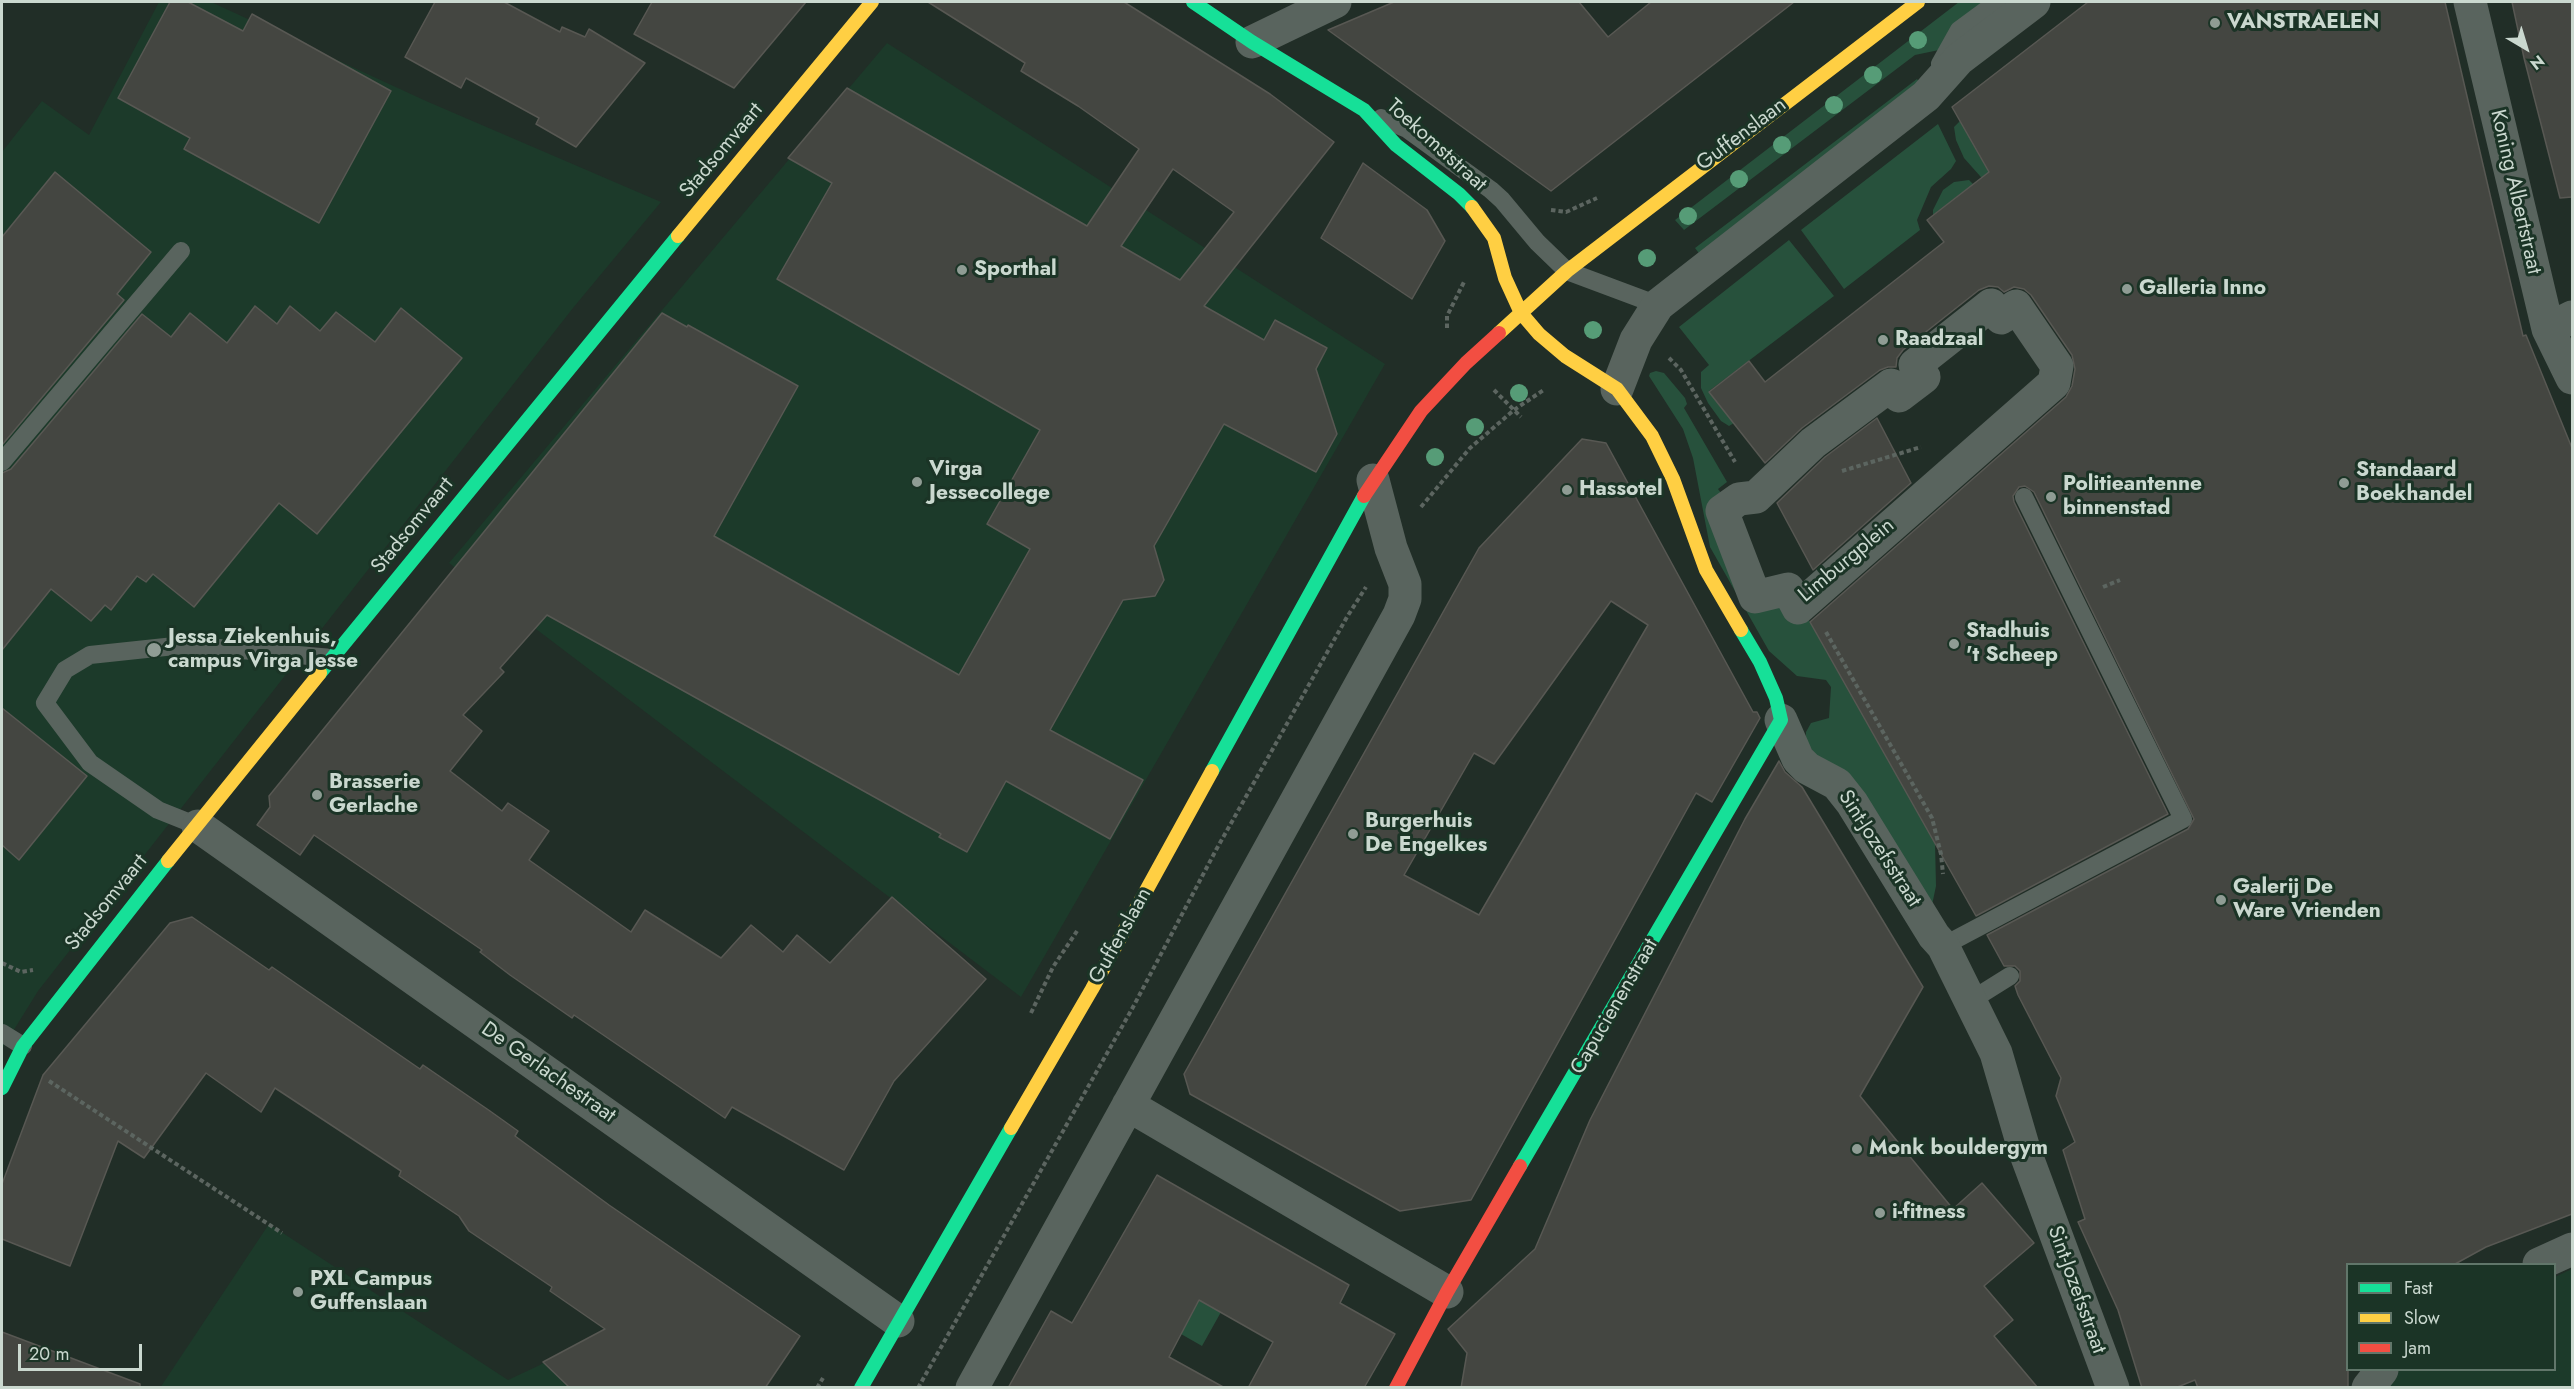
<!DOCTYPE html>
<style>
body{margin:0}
#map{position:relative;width:2574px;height:1389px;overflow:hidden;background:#212e27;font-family:Jost,sans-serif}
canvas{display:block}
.frame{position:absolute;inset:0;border:3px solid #cad8cf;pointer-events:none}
.legend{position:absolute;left:2346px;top:1263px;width:210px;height:108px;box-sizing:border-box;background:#1b3426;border:2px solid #61766a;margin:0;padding:8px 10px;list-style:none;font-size:18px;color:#cad8cf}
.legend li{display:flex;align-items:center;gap:12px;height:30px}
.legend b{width:30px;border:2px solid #61766a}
.north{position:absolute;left:2496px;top:18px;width:60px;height:60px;-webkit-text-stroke:4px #1b3426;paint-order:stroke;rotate:142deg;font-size:16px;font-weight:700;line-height:24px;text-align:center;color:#cad8cf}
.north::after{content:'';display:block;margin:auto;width:21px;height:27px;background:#cad8cf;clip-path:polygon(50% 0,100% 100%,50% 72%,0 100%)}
.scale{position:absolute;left:18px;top:1344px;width:124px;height:27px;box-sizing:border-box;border:3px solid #cad8cf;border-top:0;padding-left:8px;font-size:18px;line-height:21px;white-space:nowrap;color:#cad8cf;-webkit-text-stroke:4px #1b3426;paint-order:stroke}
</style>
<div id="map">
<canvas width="2574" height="1389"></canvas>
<div class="frame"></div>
<ul class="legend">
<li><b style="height:8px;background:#16e098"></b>Fast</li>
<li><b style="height:8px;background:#ffcf43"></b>Slow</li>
<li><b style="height:8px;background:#f24e42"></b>Jam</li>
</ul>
<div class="north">N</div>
<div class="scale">20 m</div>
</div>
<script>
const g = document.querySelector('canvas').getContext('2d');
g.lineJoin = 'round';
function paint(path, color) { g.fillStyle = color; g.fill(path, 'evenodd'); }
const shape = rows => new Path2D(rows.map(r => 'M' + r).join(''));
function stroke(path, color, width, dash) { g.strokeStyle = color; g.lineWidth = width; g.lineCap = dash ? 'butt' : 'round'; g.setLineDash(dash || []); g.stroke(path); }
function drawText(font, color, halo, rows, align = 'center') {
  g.font = font + ' Jost,sans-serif'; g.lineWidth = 6; g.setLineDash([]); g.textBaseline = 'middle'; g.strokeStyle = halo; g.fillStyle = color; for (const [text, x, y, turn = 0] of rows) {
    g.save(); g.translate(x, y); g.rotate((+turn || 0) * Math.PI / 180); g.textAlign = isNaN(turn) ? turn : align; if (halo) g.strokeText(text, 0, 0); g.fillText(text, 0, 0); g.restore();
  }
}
const built = shape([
 [159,2,211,2,426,101,661,202,573,308,38,991,2,1049,2,152,42,101,89,135],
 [887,43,1385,364,1021,997,449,563],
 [269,1224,508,1380,540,1365,568,1348,619,1387,160,1388],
 [2572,1269,2572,1387,2383,1388,2396,1370,2554,1370,2555,1277]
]);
const green = shape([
 [1959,2,1986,2,1939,50,1915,55,1684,230,1675,220],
 [1917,79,1923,87,1701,256,1695,248],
 [1960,121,2050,280,1988,185,1964,158,1956,140,1954,127],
 [1938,124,1956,161,1951,169,1931,187,1917,220,1920,230,1844,289,1801,230],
 [1969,180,1984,195,1990,212,1971,186,1933,215,1933,210,1943,190,1954,182],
 [1789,240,1834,296,1709,391,1734,423,1729,426,1721,421,1708,403,1701,388,1701,372,1709,365,1679,327],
 [1656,371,1664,373,1685,398,1687,404,1684,408,1727,482,1718,489,1730,505,1754,597,1801,606,1935,843,1936,886,1932,905,1806,742,1806,732,1811,723,1829,718,1831,687,1826,680,1797,676,1769,651,1710,547,1693,458,1683,429,1649,376,1650,373],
 [1194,1297,1221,1312,1202,1346,1181,1334,1196,1306]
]);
const building = shape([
 [170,2,188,2,243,31,252,14,391,91,319,223,184,149,190,138,118,98,170,2],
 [435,2,504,2,560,32,562,27,585,37,589,29,645,63,576,147,536,124,539,118,466,78,461,88,405,57,435,2],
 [652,2,806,2,734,88,634,34,652,2],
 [928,2,1124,2,1270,94,1334,142,1204,306,1264,340,1275,320,1327,348,1316,369,1337,434,1316,472,1224,424,1154,546,1164,580,1155,596,1123,600,1050,730,1143,780,1110,839,1006,781,967,852,939,837,941,834,547,615,500,668,504,672,463,715,482,731,450,771,502,811,508,803,549,831,529,860,631,932,645,910,721,958,751,925,783,952,797,935,830,963,892,897,986,979,894,1081,844,1170,732,1107,725,1118,574,1015,572,1018,510,975,480,952,482,950,314,835,300,855,257,825,270,807,269,796,662,313,687,327,688,325,798,386,714,536,959,675,1030,549,987,524,1040,430,777,279,832,183,788,158,847,88,1087,226,1139,149,1078,106,1021,71,1025,63,928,2],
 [1173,169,1234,212,1180,280,1121,246,1173,169],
 [1394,2,1579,2,1608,37,1651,2,1794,2,1551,191,1328,30,1394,2],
 [2088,2,2445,2,2523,336,2526,335,2572,448,2572,1214,2486,1247,2455,1264,2348,1264,2348,1388,2198,1388,2195,1380,2175,1388,2142,1388,2118,1310,2078,1222,2085,1219,2063,1150,2075,1142,2056,1096,2061,1078,2018,995,2015,986,2020,981,2020,971,2015,966,2004,966,1987,935,2188,829,2194,819,2034,492,2025,486,2019,487,2013,496,2014,502,2168,814,1976,916,1810,622,2066,397,2072,386,2075,369,2072,355,2031,295,2024,289,2014,287,2004,292,1998,287,1989,286,1979,290,1903,350,1897,358,1896,367,1888,367,1880,370,1802,428,1765,463,1709,392,1749,361,1765,382,1944,242,1927,220,1989,172,1952,107,2088,2],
 [2512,2,2572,2,2572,197,2560,198,2524,58,2512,2],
 [1363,163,1427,210,1445,241,1412,299,1321,238,1363,163],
 [55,172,151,252,117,294,124,300,2,445,2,237,55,172],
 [255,306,277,324,290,306,320,331,336,312,375,342,401,308,462,358,317,534,279,503,194,607,153,574,146,582,137,576,111,610,105,605,91,621,51,589,2,650,2,473,11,469,142,314,171,337,190,313,227,343,255,306],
 [1877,418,1911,483,1813,570,1777,503,1825,457,1877,418],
 [1582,439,1606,443,1753,712,1757,712,1760,718,1712,802,1696,793,1471,1200,1400,1211,1190,1094,1184,1074,1479,548,1582,439],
 [1611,601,1648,625,1479,915,1404,875,1474,753,1494,764,1611,601],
 [2,708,87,776,19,860,2,845,2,708],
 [1779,761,1785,772,1802,787,1923,987,1860,1096,1953,1209,1982,1183,2034,1243,1984,1286,2013,1320,1994,1336,2038,1388,1461,1388,1467,1353,1448,1329,1535,1249,1590,1120,1745,819,1779,761],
 [192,917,269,970,272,967,420,1069,423,1065,490,1111,518,1131,515,1136,609,1205,800,1336,765,1388,570,1388,543,1362,605,1329,550,1291,552,1287,469,1231,459,1216,399,1176,401,1171,275,1088,261,1112,206,1073,144,1158,118,1141,70,1266,2,1239,2,1184,43,1075,170,923,192,917],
 [1157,1175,1349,1285,1340,1303,1395,1334,1364,1388,1248,1388,1273,1342,1199,1300,1169,1357,1225,1388,1008,1388,1051,1311,1072,1323,1157,1175],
 [2,1332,140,1384,140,1388,2,1388,2,1332]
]);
const path = shape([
 [1551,210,1566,212,1597,198],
 [1447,328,1447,316,1465,280],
 [1669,358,1681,370,1735,462],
 [1494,390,1521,417],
 [1842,471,1921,447],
 [1421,507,1470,448,1514,410,1545,389],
 [2103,587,2120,580],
 [1826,632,1932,818,1941,854,1943,874],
 [2,963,21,972,33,970],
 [1031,1013,1053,967,1077,931],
 [49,1081,282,1233],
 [817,1388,823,1378],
 [918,1388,1132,1009,1216,850,1347,617,1366,587]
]);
const lane = shape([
 [1940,64,1959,30,1997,2],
 [1381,118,1407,129,1491,190,1502,200,1537,242,1567,271,1658,305],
 [2,462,181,251],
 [198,826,158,810,90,763,45,703,65,670,90,655,184,645,332,658],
 [1943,946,2183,819,2024,497],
 [1970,1001,2010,976],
 [2,1033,23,1046]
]);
const street = shape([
 [2470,2,2548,329,2572,378],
 [1252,42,1335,2],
 [1991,305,2001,318,2016,306,2057,366,2054,383,1798,608,1788,589,1755,597,1722,511,1739,499,1756,497,1813,443,1891,385,1899,396,1924,377,1915,365,1991,305],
 [2548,329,2572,317],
 [1617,389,1636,340,1658,305,1926,96,1959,59,2034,2],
 [1781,720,1798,759,1807,768,1837,784,1852,803,1934,936,1943,946,1996,1053,2024,1149,2113,1388],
 [198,826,898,1321],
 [1128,1105,1447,1292],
 [2539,1264,2572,1249],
 [972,1388,1399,615,1405,599,1405,584,1391,548,1373,480],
 [2368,1388,2382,1370]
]);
const fast = shape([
 [1193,2,1252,42,1364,110,1396,145,1459,194,1472,207],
 [320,673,678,236],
 [1212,771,1364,496],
 [2,1088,23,1046,168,861],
 [1520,1166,1781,720,1776,698,1760,662,1741,630],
 [861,1388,1011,1128]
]);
const slow = shape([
 [1472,207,1494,238,1505,278,1521,313,1539,334,1565,356,1617,389,1652,436,1673,479,1706,570,1741,630],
 [678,236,872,2],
 [1499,333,1567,271,1918,2],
 [168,861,320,673],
 [1011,1128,1092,989,1212,771]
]);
const jam = shape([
 [1364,496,1421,411,1466,363,1499,333],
 [1396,1388,1447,1292,1520,1166]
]);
const trees = [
 [1918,40],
 [1873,75],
 [1834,105],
 [1782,145],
 [1739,179],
 [1688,216],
 [1647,258],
 [1593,330],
 [1519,393],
 [1475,427],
 [1435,457]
];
const markers = [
 [2215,23,6,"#8f9c94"],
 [962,270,6,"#8f9c94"],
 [2127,289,6,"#8f9c94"],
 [1883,340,6,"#8f9c94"],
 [917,482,6,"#8f9c94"],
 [2344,483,6,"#8f9c94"],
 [1567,490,6,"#8f9c94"],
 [2051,497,6,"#8f9c94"],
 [1954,644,6,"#8f9c94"],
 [154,650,8,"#8f9c94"],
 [317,795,6,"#8f9c94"],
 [1353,834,6,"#8f9c94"],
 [2221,900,6,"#8f9c94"],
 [1857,1149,6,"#8f9c94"],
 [1880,1213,6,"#8f9c94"],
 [298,1292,6,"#8f9c94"]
];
const poiNames = [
 ["VANSTRAELEN",2227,23],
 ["Sporthal",974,270],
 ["Galleria Inno",2139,289],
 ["Raadzaal",1895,340],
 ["Virga",929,470],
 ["Jessecollege",929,494],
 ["Standaard",2356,471],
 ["Boekhandel",2356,495],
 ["Politieantenne",2063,485],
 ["binnenstad",2063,509],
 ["Hassotel",1579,490],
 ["Stadhuis",1966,632],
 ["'t Scheep",1966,656],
 ["Jessa Ziekenhuis,",168,638],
 ["campus Virga Jesse",168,662],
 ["Brasserie",329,783],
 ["Gerlache",329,807],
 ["Burgerhuis",1365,822],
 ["De Engelkes",1365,846],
 ["Galerij De",2233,888],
 ["Ware Vrienden",2233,912],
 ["Monk bouldergym",1869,1149],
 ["i-fitness",1892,1213],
 ["PXL Campus",310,1280],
 ["Guffenslaan",310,1304]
];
const streetNames = [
 ["Guffenslaan",1742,135,-37],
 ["Toekomststraat",1436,146,42],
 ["Stadsomvaart",722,151,-50],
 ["Koning Albertstraat",2515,192,77],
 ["Stadsomvaart",413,526,-51],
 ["Limburgplein",1847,561,-40],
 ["Sint-Jozefsstraat",1879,849,57],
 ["Stadsomvaart",107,903,-51],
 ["Guffenslaan",1121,936,-61],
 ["Capucienenstraat",1615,1007,-60],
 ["De Gerlachestraat",548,1073,35],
 ["Sint-Jozefsstraat",2076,1290,70]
];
paint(built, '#1c3a2a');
paint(green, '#27513c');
paint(building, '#444641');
stroke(building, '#585853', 1.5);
stroke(path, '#5c6560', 4, [4.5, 3]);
stroke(lane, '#59645e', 18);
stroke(street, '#59645e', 33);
stroke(fast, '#16e098', 14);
stroke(slow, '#ffcf43', 14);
stroke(jam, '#f24e42', 14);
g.fillStyle = '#569c77';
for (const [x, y] of trees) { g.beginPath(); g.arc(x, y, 9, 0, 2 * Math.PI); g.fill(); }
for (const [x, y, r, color] of markers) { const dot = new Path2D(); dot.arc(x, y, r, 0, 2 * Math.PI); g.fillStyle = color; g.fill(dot); stroke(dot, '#1b3426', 2); }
drawText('bold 21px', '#cad8cf', '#1b3426', poiNames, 'left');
drawText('21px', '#cad8cf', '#1b3426', streetNames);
</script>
